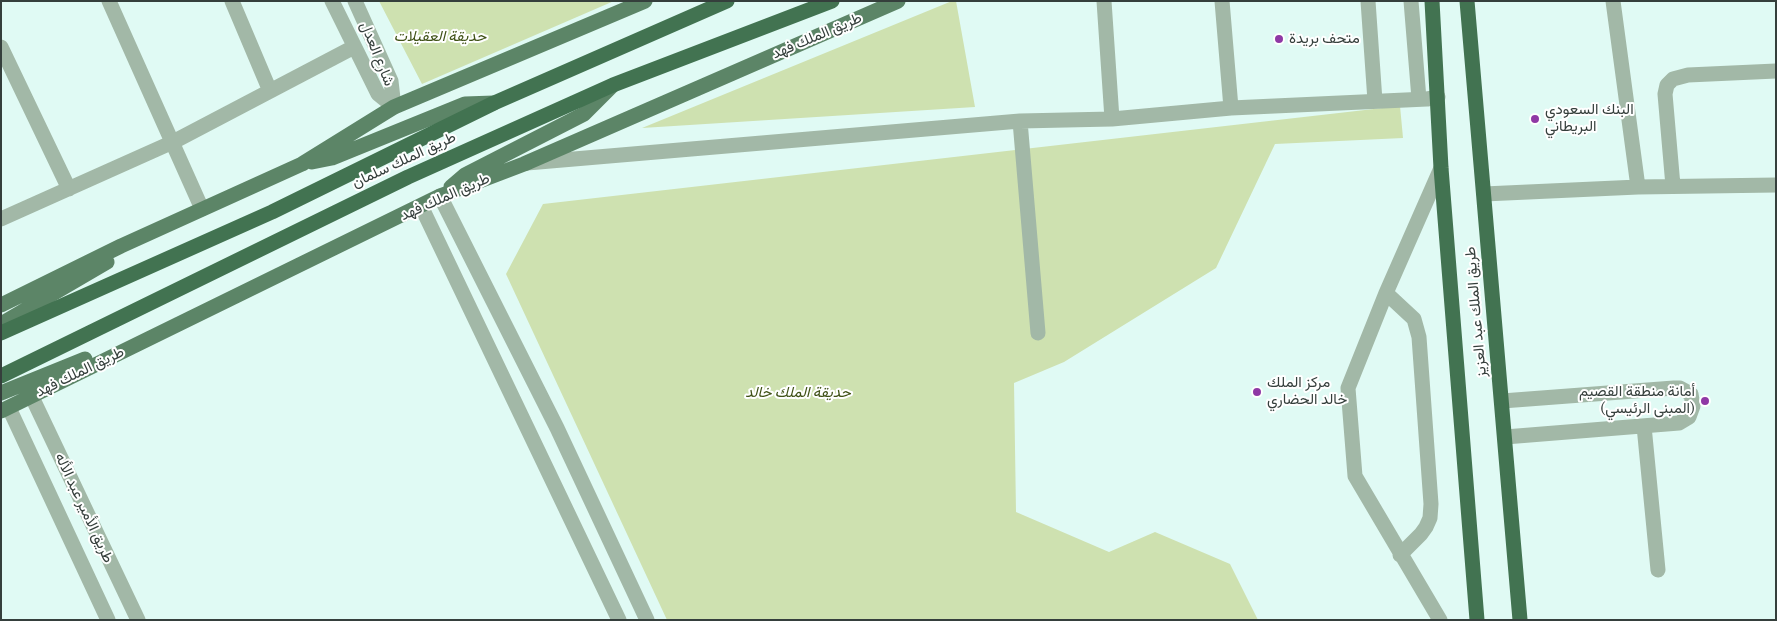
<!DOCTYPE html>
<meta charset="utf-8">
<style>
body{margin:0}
#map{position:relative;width:1777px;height:621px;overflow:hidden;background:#e0faf4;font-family:"IBM Plex Serif",serif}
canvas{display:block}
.frame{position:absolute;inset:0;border:2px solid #353f3c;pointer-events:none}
</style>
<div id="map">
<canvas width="1777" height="621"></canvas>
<div class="frame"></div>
</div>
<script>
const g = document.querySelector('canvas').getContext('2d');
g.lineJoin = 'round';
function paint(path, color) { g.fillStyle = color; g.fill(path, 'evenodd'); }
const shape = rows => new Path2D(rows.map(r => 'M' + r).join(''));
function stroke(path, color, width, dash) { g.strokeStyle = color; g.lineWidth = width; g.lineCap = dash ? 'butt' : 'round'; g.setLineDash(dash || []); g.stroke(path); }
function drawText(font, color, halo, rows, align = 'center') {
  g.font = font + ' "IBM Plex Serif",Vazirmatn,serif'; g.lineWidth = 4; g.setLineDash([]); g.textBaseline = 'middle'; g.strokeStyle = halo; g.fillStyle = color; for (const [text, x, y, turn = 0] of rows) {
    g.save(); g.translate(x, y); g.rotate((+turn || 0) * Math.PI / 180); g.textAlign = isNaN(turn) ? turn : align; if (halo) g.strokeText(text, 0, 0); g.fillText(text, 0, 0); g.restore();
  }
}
const green = shape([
 [379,1,614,1,422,84],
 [952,1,956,1,975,107,642,128],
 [1400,106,1403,138,1275,144,1216,268,1064,362,1014,383,1016,512,1109,552,1155,532,1230,564,1258,620,667,620,506,274,543,204]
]);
const minor = shape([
 [109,1,202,209],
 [232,1,270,91],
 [332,1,378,94,394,107],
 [355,1,391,81,394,107],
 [1104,1,1112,119],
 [1222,1,1231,108],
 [1368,1,1375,101],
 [1411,1,1419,99],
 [1613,1,1638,187],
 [1,47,69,189],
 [1020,121,1038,333],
 [527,163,1020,121,1112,119,1231,108,1427,99,1438,97],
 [1673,186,1665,94,1667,85,1673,79,1688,75,1776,71],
 [1484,194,1638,187,1776,185],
 [440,196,557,428,647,620],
 [421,206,619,620],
 [1,219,173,142,354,47],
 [1386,293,1414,319,1419,337,1431,504,1430,518,1426,527,1421,534,1400,555],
 [31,395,138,620],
 [1502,401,1674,388,1680,388,1691,394,1693,406,1689,417,1679,423,1505,437],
 [9,408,108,620],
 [1644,426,1658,570],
 [1440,620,1355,476,1348,388,1386,293,1441,168]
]);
const major = shape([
 [312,162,332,158,465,104,494,103],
 [451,187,465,175,584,114,612,86],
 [1,305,121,246,302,164,394,107,645,1],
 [1,324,107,262],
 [1,393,85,359],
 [1,411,440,196,524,164,898,1]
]);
const highway = shape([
 [1432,1,1441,168,1477,620],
 [1467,1,1520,620],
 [1,333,272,212,494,103,727,1],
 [1,376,408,177,613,85,832,1]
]);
const markers = [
 [1279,39,5,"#8f38a5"],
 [1535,119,5,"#8f38a5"],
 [1257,392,5,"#8f38a5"],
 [1705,401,5,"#8f38a5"]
];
const streetNames = [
 ["طريق الملك فهد",817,36,-23],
 ["شارع العدل",377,54,68],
 ["طريق الملك سلمان",404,160,-25],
 ["طريق الملك فهد",445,197,-24],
 ["طريق الملك عبد العزيز",1476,312,-95],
 ["طريق الملك فهد",80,372,-26],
 ["طريق الأمير عبد الأله",84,508,65]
];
const parkNames = [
 ["حديقة العقيلات",440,37],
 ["حديقة الملك خالد",798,393]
];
const poiNames = [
 ["متحف بريدة",1289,39],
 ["البنك السعودي",1545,110],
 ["البريطاني",1545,127],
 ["مركز الملك",1267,383],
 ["خالد الحضاري",1267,400],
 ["أمانة منطقة القصيم",1695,392,"right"],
 ["(المبنى الرئيسي)",1695,409,"right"]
];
paint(green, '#cee1b0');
stroke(minor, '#a2b8a7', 15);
stroke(major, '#5c8567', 15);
stroke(highway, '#427351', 15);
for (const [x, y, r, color] of markers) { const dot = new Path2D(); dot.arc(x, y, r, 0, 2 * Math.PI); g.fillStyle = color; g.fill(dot); stroke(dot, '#fff', 2); }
drawText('15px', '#353f3c', '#fff', streetNames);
drawText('italic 15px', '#3f5116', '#fff', parkNames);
drawText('15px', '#353f3c', '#fff', poiNames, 'left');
</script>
